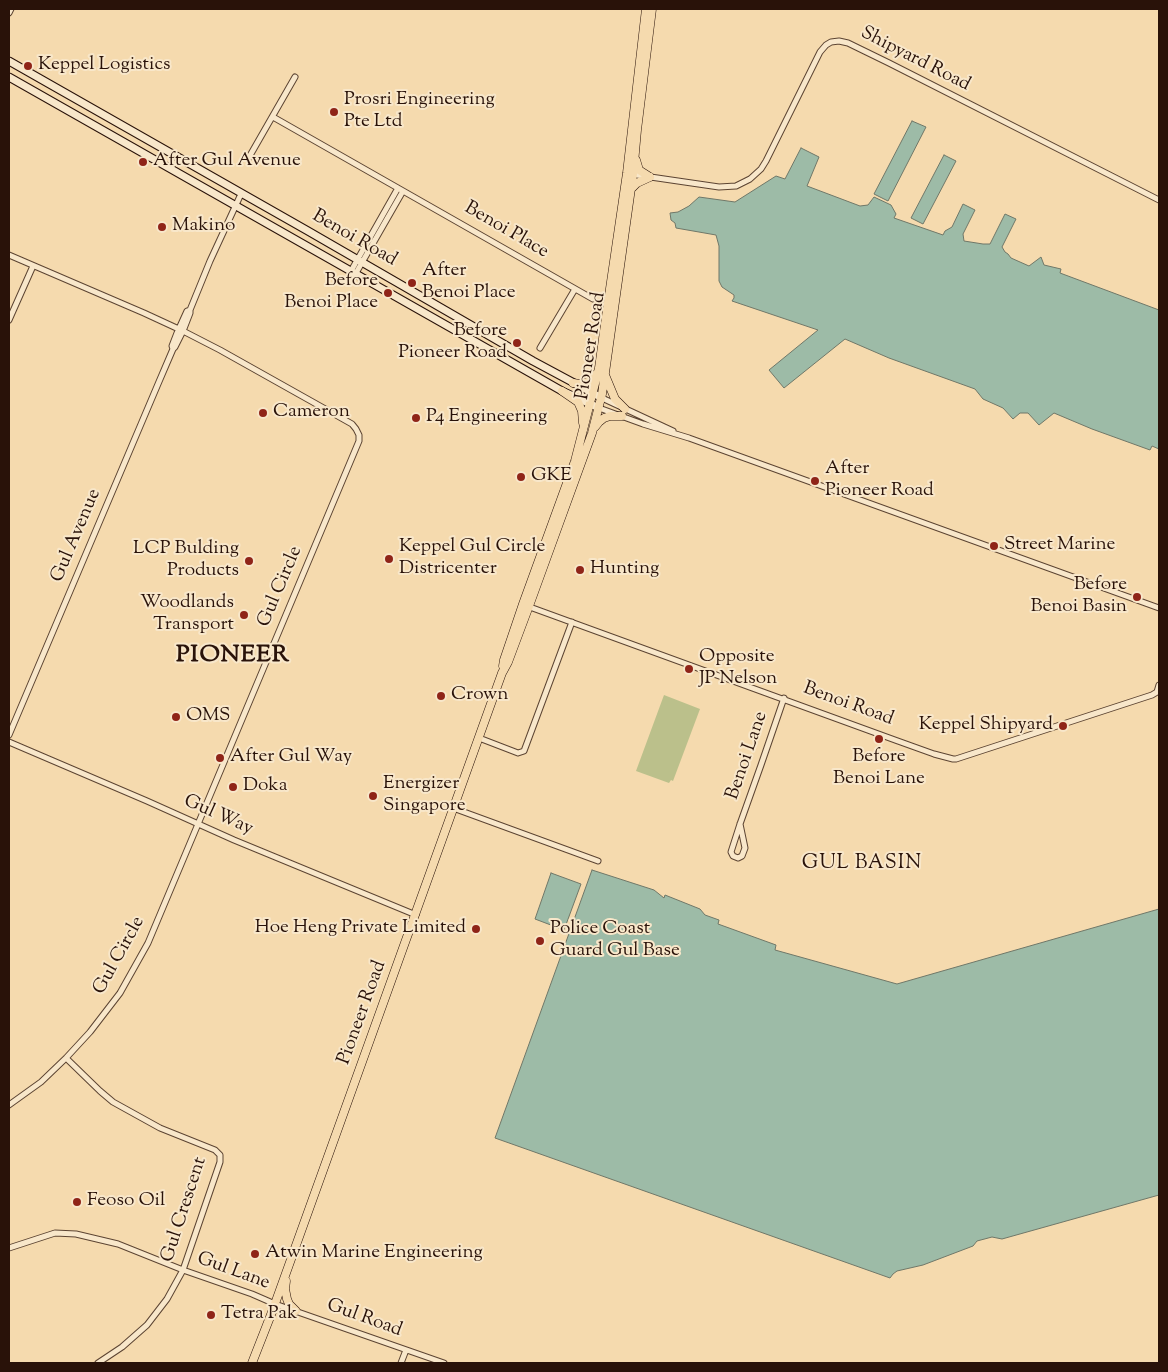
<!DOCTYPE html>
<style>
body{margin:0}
#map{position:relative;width:1168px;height:1372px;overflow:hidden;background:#f5daae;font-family:"Sorts Mill Goudy",serif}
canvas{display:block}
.frame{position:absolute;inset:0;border:10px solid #291209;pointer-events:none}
</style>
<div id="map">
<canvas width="1168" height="1372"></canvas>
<div class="frame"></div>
</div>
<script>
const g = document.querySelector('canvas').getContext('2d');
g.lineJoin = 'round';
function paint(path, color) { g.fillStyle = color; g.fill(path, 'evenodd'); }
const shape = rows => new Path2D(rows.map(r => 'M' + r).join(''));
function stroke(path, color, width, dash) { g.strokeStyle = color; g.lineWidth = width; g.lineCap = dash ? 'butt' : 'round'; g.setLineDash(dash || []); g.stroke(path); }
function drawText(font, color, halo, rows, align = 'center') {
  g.font = font + ' "Sorts Mill Goudy",serif'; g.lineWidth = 4; g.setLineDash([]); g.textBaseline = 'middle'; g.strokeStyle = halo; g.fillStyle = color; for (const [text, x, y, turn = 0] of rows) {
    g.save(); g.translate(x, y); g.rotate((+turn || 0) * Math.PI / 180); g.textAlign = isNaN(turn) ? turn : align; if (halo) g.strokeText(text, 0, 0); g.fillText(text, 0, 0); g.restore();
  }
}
const green = shape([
 [664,695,700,709,673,781,671,780,669,783,636,771]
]);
const water = shape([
 [912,121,926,127,888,201,874,194,912,121],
 [801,148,819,157,807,186,860,206,868,205,874,197,891,205,896,214,894,218,943,235,945,231,952,227,963,204,975,210,963,234,964,241,983,244,990,244,1005,214,1016,219,1002,247,1005,252,1008,254,1011,258,1029,266,1041,257,1044,265,1061,269,1060,273,1159,310,1159,449,1152,446,1150,450,1092,429,1054,413,1039,425,1028,413,1020,413,1013,419,1003,408,983,399,975,389,889,358,845,339,784,388,769,370,818,330,732,301,734,298,734,295,722,287,719,281,719,246,716,235,676,228,675,223,671,220,670,213,678,212,689,206,699,197,735,202,776,176,785,179,801,148],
 [944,155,956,161,923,224,911,218,944,155],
 [592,870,654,890,664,898,665,895,700,909,705,915,719,920,718,924,776,945,775,950,897,984,1159,909,1159,1195,1002,1239,992,1237,977,1241,973,1246,923,1265,897,1271,893,1274,890,1278,495,1138,592,870],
 [551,873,581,884,564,930,535,919,551,873]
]);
const minor = shape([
 [9,13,11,9],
 [273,117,593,299],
 [248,159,295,77],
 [630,174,719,187,736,186,750,179,761,169,766,161,820,52,826,45,831,42,839,41,848,43,889,63,1159,200],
 [9,255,144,313,183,331,220,350,352,424,356,429,359,435,359,441,148,943,120,993,90,1032,66,1058,41,1082,9,1105],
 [351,271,398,188],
 [356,273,403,191],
 [9,320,33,266],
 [540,348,575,289],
 [173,349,175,347,183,331,190,313,190,310,210,261,241,194],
 [602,398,673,431],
 [599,408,643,424,689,438,1159,608],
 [527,606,895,740,934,754,953,759,956,759,1152,695,1157,692,1159,685],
 [9,735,158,384,173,349,172,346,177,333,187,311,190,310],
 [479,738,518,753,524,751,572,622],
 [9,742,147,801,234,840,416,915],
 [453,808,598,861],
 [740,824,745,848,742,856,738,858,733,856,731,852,740,824,761,765,772,733,784,698],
 [66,1058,100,1091,113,1102,160,1128,215,1150,220,1155,220,1162,183,1270,167,1299,147,1325,122,1347,98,1363],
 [9,1248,55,1233,76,1234,118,1244,183,1270,252,1294,275,1304,444,1363],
 [401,1363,406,1350]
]);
const secondary = shape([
 [9,61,308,231,533,361,602,398],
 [9,77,562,391,599,408]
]);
const primary = shape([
 [636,160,639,170,650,177],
 [631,189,637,183,650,177],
 [605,375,615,399,625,409],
 [573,383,580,384,588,382,596,374],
 [562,391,578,402,582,411,583,423],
 [595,427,599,422,604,418,610,416,622,416],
 [503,666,504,660,523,604,575,461,599,368,607,309,627,173,646,9],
 [286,1281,285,1289,287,1299,289,1304,296,1311],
 [252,1363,272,1312,502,673,508,662,529,606,592,433,602,394,633,174,637,130,652,9]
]);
const markers = [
 [28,66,5,"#8f2418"],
 [334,112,5,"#8f2418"],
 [143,162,5,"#8f2418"],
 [162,227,5,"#8f2418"],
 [412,283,5,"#8f2418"],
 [388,293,5,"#8f2418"],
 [517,343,5,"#8f2418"],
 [263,413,5,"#8f2418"],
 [416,418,5,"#8f2418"],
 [521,477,5,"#8f2418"],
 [815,481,5,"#8f2418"],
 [994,546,5,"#8f2418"],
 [389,559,5,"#8f2418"],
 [249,561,5,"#8f2418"],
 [580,570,5,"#8f2418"],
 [1137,597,5,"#8f2418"],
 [244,615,5,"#8f2418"],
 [689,669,5,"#8f2418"],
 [441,696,5,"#8f2418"],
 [176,717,5,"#8f2418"],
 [1063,726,5,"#8f2418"],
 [879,739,5,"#8f2418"],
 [220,758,5,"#8f2418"],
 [233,787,5,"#8f2418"],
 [373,796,5,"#8f2418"],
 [476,929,5,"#8f2418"],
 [540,941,5,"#8f2418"],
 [77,1202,5,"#8f2418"],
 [255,1254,5,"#8f2418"],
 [211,1315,5,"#8f2418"]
];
const streetNames = [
 ["Shipyard Road",915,60,27],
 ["Benoi Place",506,231,30],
 ["Benoi Road",354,239,30],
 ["Pioneer Road",592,346,-81],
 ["Gul Avenue",77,536,-67],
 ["Gul Circle",281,587,-67],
 ["Benoi Road",848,705,20],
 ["Benoi Lane",748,756,-71],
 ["Gul Way",218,816,24],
 ["Gul Circle",120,956,-61],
 ["Pioneer Road",363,1013,-70],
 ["Gul Crescent",185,1210,-72],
 ["Gul Lane",233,1272,20],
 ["Gul Road",364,1319,20]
];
const poiNames = [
 ["Keppel Logistics",38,66],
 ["Prosri Engineering",344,101],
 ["Pte Ltd",344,123],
 ["After Gul Avenue",153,162],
 ["Makino",172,227],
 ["After",422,272],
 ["Benoi Place",422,294],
 ["Before",378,282,"right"],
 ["Benoi Place",378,304,"right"],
 ["Before",507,332,"right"],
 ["Pioneer Road",507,354,"right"],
 ["Cameron",273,413],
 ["P4 Engineering",426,418],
 ["After",825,470],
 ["Pioneer Road",825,492],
 ["GKE",531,477],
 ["Street Marine",1004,546],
 ["Keppel Gul Circle",399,548],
 ["Districenter",399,570],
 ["LCP Bulding",239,550,"right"],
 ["Products",239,572,"right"],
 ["Hunting",590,570],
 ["Before",1127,586,"right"],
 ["Benoi Basin",1127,608,"right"],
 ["Woodlands",234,604,"right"],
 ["Transport",234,626,"right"],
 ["Opposite",699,658],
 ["JP Nelson",699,680],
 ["Crown",451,696],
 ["OMS",186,717],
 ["Keppel Shipyard",1053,726,"right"],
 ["After Gul Way",230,758],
 ["Before",879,758,"center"],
 ["Benoi Lane",879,780,"center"],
 ["Energizer",383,785],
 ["Singapore",383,807],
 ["Doka",243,787],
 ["Hoe Heng Private Limited",466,929,"right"],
 ["Police Coast",550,930],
 ["Guard Gul Base",550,952],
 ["Feoso Oil",87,1202],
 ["Atwin Marine Engineering",265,1254],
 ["Tetra Pak",221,1315]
];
const neighbourhoodNames = [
 ["GUL BASIN",862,865]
];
const districtNames = [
 ["PIONEER",233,657]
];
paint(green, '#bbc08b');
paint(water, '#9dbba7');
stroke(water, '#6f7768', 1);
stroke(minor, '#5c4432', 7);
stroke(secondary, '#291209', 9);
stroke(primary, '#291209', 9);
stroke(minor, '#f8e7ca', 5);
stroke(secondary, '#f8e7ca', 7);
stroke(primary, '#f5daae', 8);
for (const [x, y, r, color] of markers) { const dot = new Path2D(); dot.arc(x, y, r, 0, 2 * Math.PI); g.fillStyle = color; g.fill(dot); stroke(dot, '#f8e7ca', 2); }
drawText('19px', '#291209', '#f8e7ca', streetNames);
drawText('19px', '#291209', '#f8e7ca', poiNames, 'left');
g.letterSpacing = '1px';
drawText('20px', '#291209', '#f8e7ca', neighbourhoodNames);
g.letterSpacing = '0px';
g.letterSpacing = '1px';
drawText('bold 24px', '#291209', '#f8e7ca', districtNames);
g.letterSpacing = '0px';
</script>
